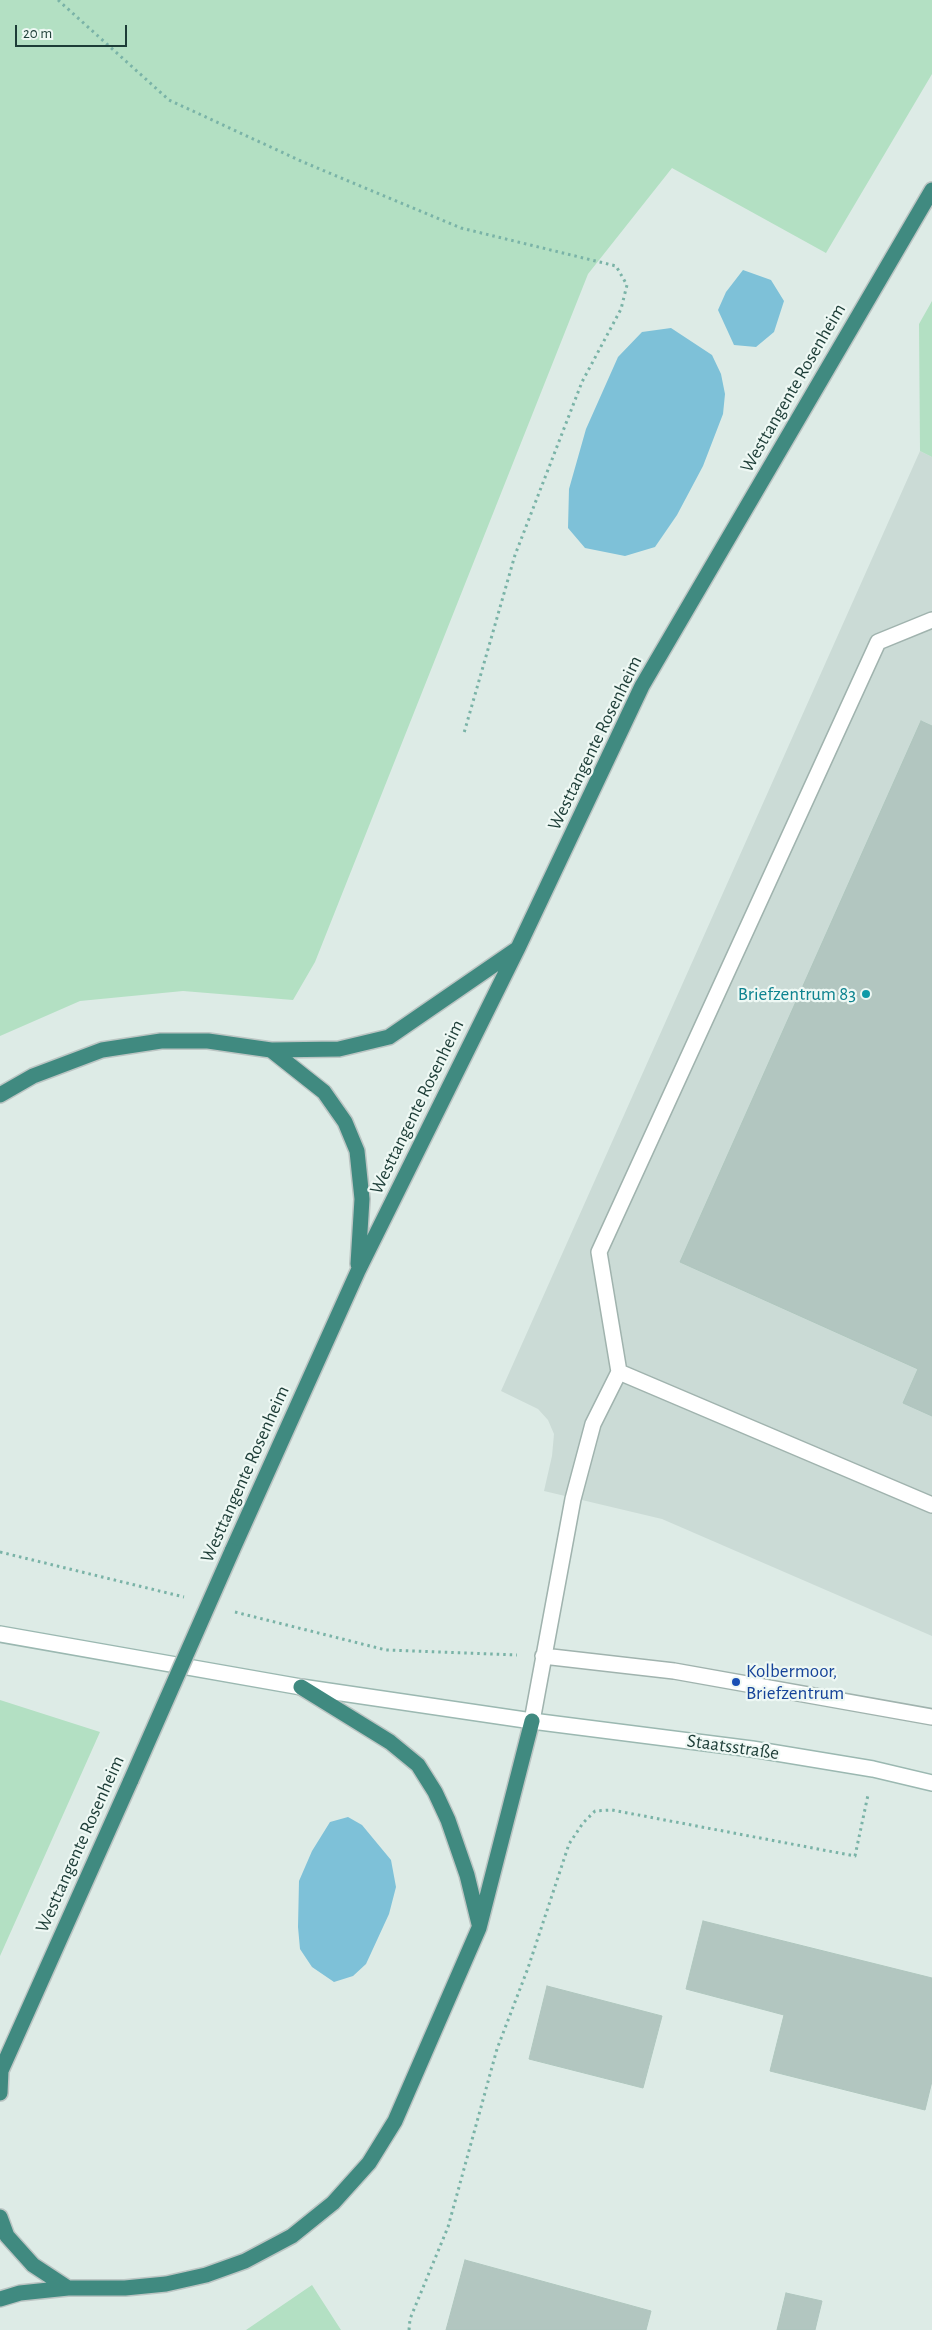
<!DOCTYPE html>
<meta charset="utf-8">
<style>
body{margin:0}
#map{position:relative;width:932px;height:2330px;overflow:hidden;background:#ddebe6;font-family:"Alegreya Sans",sans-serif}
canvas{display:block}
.scale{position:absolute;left:15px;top:25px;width:112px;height:22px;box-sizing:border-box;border:2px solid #1d3d37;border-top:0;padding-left:6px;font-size:15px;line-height:18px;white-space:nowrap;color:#1d3d37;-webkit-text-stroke:4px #eef8f4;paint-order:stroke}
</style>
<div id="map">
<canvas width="932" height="2330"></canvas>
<div class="scale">20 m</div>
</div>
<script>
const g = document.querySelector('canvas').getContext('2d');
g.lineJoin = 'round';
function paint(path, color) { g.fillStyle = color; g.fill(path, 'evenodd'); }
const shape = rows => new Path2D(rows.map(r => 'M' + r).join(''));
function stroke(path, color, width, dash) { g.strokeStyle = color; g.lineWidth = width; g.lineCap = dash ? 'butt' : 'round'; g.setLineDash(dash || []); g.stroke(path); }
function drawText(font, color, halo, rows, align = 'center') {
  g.font = font + ' "Alegreya Sans",sans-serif'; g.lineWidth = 4.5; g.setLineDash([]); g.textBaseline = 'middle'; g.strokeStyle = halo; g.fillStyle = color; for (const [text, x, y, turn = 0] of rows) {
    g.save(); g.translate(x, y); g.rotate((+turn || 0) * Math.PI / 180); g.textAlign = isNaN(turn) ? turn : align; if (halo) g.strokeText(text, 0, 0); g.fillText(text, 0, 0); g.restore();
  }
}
const built = shape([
 [920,451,932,457,932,1636,662,1519,544,1491,552,1456,554,1434,548,1420,538,1409,501,1391]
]);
const green = shape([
 [0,0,932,0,932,74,826,253,672,168,588,274,315,962,293,1000,183,991,80,1001,0,1036],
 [932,301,932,457,920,451,919,324],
 [0,1700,100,1732,0,1956],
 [312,2285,341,2330,246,2330]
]);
const water = shape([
 [743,270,771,280,784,301,774,332,756,347,734,345,718,310,726,292],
 [671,328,712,355,721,374,725,394,723,414,703,466,677,515,655,547,625,556,585,548,568,528,569,489,586,429,618,357,642,332],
 [348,1817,362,1825,391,1860,396,1887,389,1914,366,1964,353,1976,334,1982,312,1967,300,1949,298,1927,299,1881,312,1851,330,1822]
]);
const building = shape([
 [921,721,932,726,932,1416,903,1403,918,1369,680,1262,921,721],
 [703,1921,932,1978,932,2081,925,2110,770,2071,784,2015,686,1989,703,1921],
 [547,1986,662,2016,643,2088,529,2059,547,1986],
 [465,2260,651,2311,646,2330,446,2330,465,2260],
 [786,2293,822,2301,815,2330,777,2330,786,2293]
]);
const path = shape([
 [58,0,169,100,303,162,461,228,616,266,627,285,621,309,582,382,515,555,464,733],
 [0,1552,184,1597],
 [235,1612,386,1650,517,1655],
 [409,2330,410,2319,448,2227,497,2049,528,1968,569,1844,583,1823,595,1811,612,1810,855,1856,868,1795]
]);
const service = shape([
 [619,1372,932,1505],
 [543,1656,674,1671,932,1717],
 [532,1721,573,1499,593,1424,619,1372,599,1252,878,642,932,620]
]);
const secondary = shape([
 [0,1634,301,1687,532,1721,752,1749,873,1769,932,1783]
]);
const trunk = shape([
 [271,1050,324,1092,345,1122,357,1151,362,1199,358,1264],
 [0,1095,33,1076,102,1050,161,1041,208,1041,271,1050,339,1049,389,1037,517,949],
 [232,1551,358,1271,518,948,642,686,932,190],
 [301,1687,390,1742,418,1765,435,1792,448,1820,467,1875,479,1924],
 [0,2073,131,1780],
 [0,2093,1,2070],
 [0,2217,7,2236,33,2265,68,2288],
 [0,2299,20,2293,68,2288,125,2288,166,2284,206,2275,245,2261,292,2236,333,2203,369,2163,395,2121,479,1928,532,1721]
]);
const trunkBridge = shape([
 [131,1780,232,1551]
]);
const markers = [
 [866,994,5,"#0f9aa8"],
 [736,1682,5,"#1a4fb4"]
];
const streetNames = [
 ["Westtangente Rosenheim",793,388,-60],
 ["Westtangente Rosenheim",595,743,-64],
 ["Westtangente Rosenheim",417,1107,-64],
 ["Westtangente Rosenheim",245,1474,-66],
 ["Staatsstraße",733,1747,8],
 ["Westtangente Rosenheim",80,1844,-66]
];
const cultureNames = [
 ["Briefzentrum 83",856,994]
];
const transitNames = [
 ["Kolbermoor,",746,1671],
 ["Briefzentrum",746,1693]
];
paint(built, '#cbdbd6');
paint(green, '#b3e0c3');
paint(water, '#7ec1d8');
paint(building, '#b2c6c0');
stroke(building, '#afc6be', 1);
stroke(service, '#a0b3ae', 18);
stroke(secondary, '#9bb8b1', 18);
stroke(trunk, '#bbc5c3', 18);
stroke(path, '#7ab3a7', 3, [2.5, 4]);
stroke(service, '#fff', 15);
stroke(secondary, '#fff', 15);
stroke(trunk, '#408a80', 15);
stroke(trunkBridge, '#bbc5c3', 18, []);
stroke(trunkBridge, '#408a80', 15);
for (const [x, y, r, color] of markers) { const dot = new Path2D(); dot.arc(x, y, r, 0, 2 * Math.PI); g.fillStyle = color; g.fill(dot); stroke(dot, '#eef8f4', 2); }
drawText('19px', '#1d3d37', '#eef8f4', streetNames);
drawText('19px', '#0d838f', '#eef8f4', cultureNames, 'right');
drawText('19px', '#164399', '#eef8f4', transitNames, 'left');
</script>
